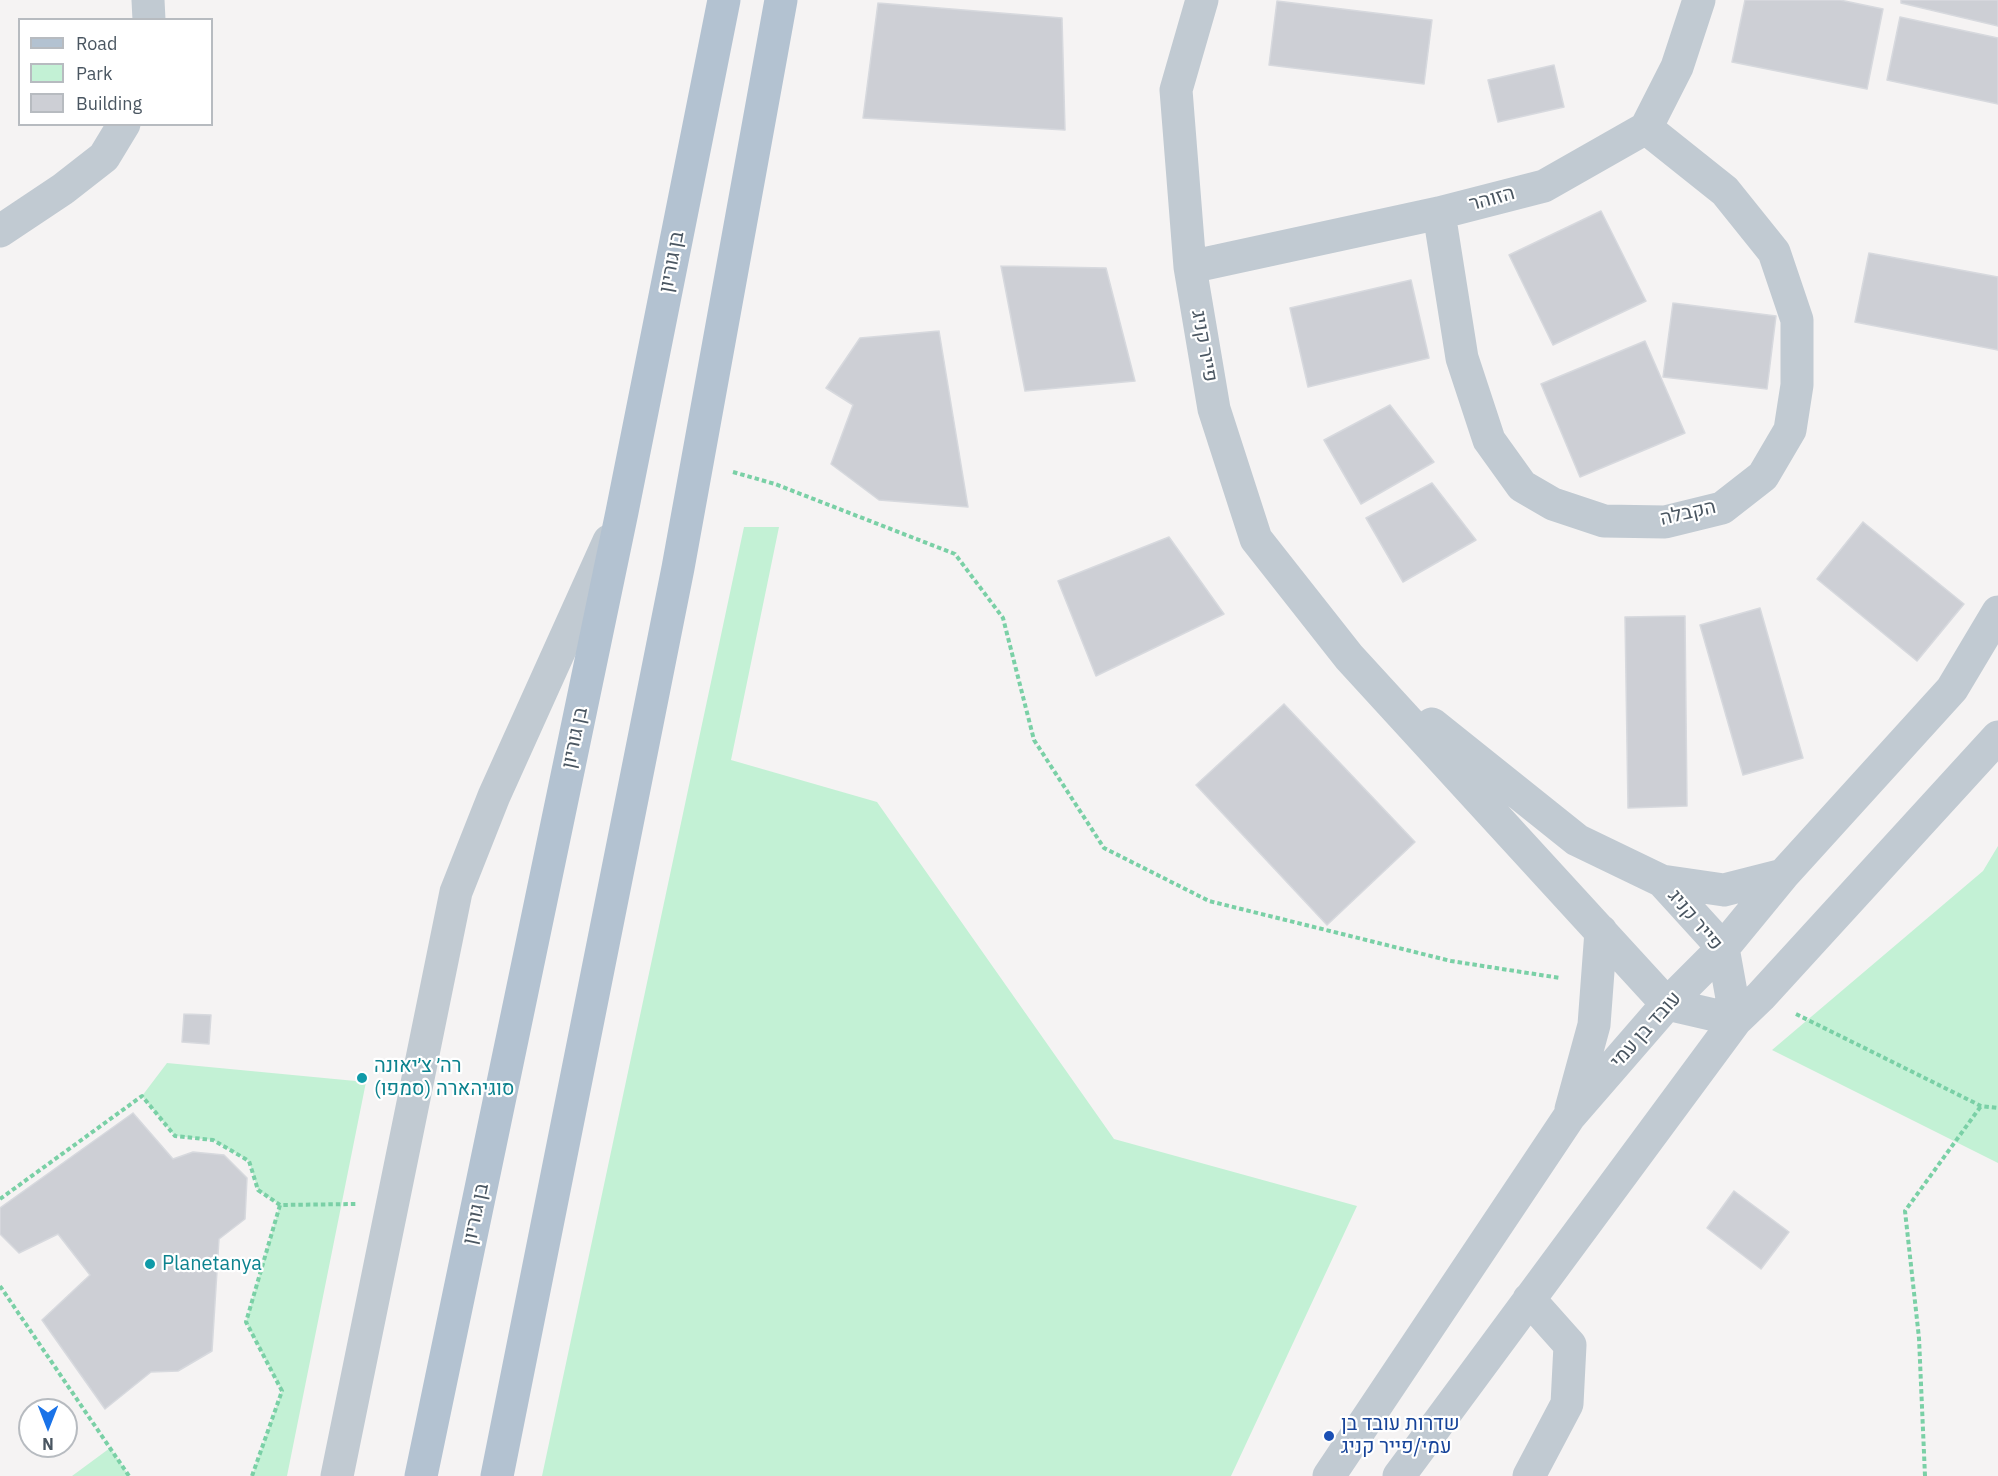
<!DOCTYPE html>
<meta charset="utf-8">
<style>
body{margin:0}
#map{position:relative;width:1998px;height:1476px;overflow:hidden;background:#f5f3f3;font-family:"IBM Plex Sans",sans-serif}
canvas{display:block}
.legend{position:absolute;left:18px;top:18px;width:195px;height:108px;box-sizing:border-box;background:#fff;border:2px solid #b7bbc0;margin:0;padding:8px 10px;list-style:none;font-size:18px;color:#4a5661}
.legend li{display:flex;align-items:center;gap:12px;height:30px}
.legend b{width:30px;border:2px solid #b7bbc0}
.north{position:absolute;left:18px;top:1398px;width:60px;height:60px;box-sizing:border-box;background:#fff;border:2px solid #b7bbc0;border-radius:50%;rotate:180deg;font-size:16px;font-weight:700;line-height:24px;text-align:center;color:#4a5661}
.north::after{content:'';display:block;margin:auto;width:21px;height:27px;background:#1a73e8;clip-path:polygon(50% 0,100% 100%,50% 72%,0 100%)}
</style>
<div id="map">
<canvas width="1998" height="1476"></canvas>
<ul class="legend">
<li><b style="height:8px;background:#b3c2d1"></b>Road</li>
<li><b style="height:16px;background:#c3f1d5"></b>Park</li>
<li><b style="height:16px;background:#cdcfd5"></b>Building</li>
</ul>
<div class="north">N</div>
</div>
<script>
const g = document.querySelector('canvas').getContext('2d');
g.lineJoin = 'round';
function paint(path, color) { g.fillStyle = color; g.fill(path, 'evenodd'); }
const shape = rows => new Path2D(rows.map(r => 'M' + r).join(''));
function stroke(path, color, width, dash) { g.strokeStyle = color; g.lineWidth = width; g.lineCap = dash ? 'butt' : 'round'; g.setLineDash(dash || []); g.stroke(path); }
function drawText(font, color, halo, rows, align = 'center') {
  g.font = font + ' "IBM Plex Sans",Heebo,sans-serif'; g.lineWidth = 4.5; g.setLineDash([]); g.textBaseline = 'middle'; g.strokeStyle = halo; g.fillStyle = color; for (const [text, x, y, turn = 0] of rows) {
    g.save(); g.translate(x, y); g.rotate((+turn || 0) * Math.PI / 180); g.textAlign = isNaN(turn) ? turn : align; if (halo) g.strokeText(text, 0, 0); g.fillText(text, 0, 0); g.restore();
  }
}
const green = shape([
 [744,527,779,527,731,760,877,802,1114,1139,1357,1206,1231,1476,542,1476],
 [1998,846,1998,1163,1772,1050,1983,871],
 [167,1063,366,1082,287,1476,252,1476,282,1391,246,1322,280,1205,258,1190,249,1161,213,1140,175,1136,142,1096],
 [110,1448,129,1476,72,1476]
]);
const building = shape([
 [1745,0,1840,0,1883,9,1867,89,1732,62,1745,0],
 [1901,0,1998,0,1998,26,1901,3,1901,0],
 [1277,1,1432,20,1424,84,1269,65,1277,1],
 [878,3,1062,18,1065,130,863,118,878,3],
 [1900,17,1998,38,1998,104,1887,80,1900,17],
 [1554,65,1564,107,1498,122,1488,80,1554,65],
 [1601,211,1646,301,1553,345,1509,255,1601,211],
 [1869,253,1998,277,1998,350,1855,322,1869,253],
 [1001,266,1106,268,1135,381,1025,391,1001,266],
 [1411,280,1429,358,1308,387,1290,308,1411,280],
 [1673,303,1776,316,1767,389,1663,377,1673,303],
 [939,331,968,507,879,500,831,464,853,405,826,388,860,338,939,331],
 [1645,341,1685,433,1580,477,1541,384,1645,341],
 [1390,405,1434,462,1361,504,1324,440,1390,405],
 [1432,483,1476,540,1403,582,1366,518,1432,483],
 [1863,522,1964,604,1917,661,1817,579,1863,522],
 [1169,537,1224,614,1096,676,1058,581,1169,537],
 [1760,608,1803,758,1743,775,1700,625,1760,608],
 [1685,616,1687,806,1628,808,1625,617,1685,616],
 [1284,704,1415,842,1327,925,1196,785,1284,704],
 [184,1014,211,1015,209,1044,182,1042,184,1014],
 [133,1113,173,1159,193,1152,224,1155,247,1178,245,1219,219,1239,212,1351,178,1371,151,1372,105,1409,42,1320,90,1275,58,1234,19,1253,0,1234,0,1208,133,1113],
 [1734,1191,1789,1232,1761,1269,1707,1228,1734,1191]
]);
const path = shape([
 [733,472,775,484,955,554,1003,618,1034,740,1104,848,1209,901,1451,961,1560,978],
 [1796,1014,1981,1106,1998,1108],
 [0,1199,142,1096,175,1136,213,1140,249,1161,258,1190,280,1205,356,1204],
 [0,1286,129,1476],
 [252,1476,282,1391,246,1322,280,1205],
 [1925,1476,1919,1338,1905,1211,1981,1106]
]);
const minor = shape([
 [148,0,149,20],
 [1202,0,1176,90,1190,267,1214,409,1256,539,1349,657,1667,1004,1736,1020],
 [1439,213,1462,358,1489,440,1522,486,1553,504,1604,521,1665,522,1722,508,1763,476,1790,430,1797,385,1797,320,1774,252,1725,191,1646,128],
 [0,231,63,189,104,157,124,124],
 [1190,267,1439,213,1544,186,1646,128,1677,67,1699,0],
 [1432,724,1577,840,1662,881,1723,948,1736,1020],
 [1662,881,1724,890,1783,875],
 [1571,1109,1594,1025,1601,931],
 [337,1476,456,892,494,796,609,541],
 [1329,1476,1569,1117,1667,1004,1723,948,1783,875,1952,689,1998,612],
 [1399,1476,1736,1020,1761,996,1998,737],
 [1529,1476,1567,1404,1570,1345,1529,1299]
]);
const major = shape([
 [421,1476,622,512,724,0],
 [497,1476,678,568,781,0]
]);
const markers = [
 [362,1078,6,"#0f9aa8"],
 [150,1264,6,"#0f9aa8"],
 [1329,1436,6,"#1a4fb4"]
];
const streetNames = [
 ["הזוהר",1492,199,-15],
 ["בן גוריון",672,262,-79],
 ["פייר קניג",1204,346,80],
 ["הקבלה",1688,513,-13],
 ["בן גוריון",575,738,-78],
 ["פייר קניג",1695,920,50],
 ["עובד בן עמי",1646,1030,-48],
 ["בן גוריון",476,1214,-78]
];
const cultureNames = [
 ["רה׳ צ׳יאונה",374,1066],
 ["(סמפו) סוגיהארה",374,1089],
 ["Planetanya",162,1264]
];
const transitNames = [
 ["שדרות עובד בן",1341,1424],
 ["עמי/פייר קניג",1341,1447]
];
paint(green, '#c3f1d5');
paint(building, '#cdcfd5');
stroke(building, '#d7d9de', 1.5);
stroke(path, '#7ad0a6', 4, [4.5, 3]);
stroke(minor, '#c1cad2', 33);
stroke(major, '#b3c2d1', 33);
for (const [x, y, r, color] of markers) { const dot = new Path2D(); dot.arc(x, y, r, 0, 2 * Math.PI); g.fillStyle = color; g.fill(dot); stroke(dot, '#fff', 2); }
drawText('20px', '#4a5661', '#fff', streetNames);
drawText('20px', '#0d838f', '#fff', cultureNames, 'left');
drawText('20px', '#164399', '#fff', transitNames, 'left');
</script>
